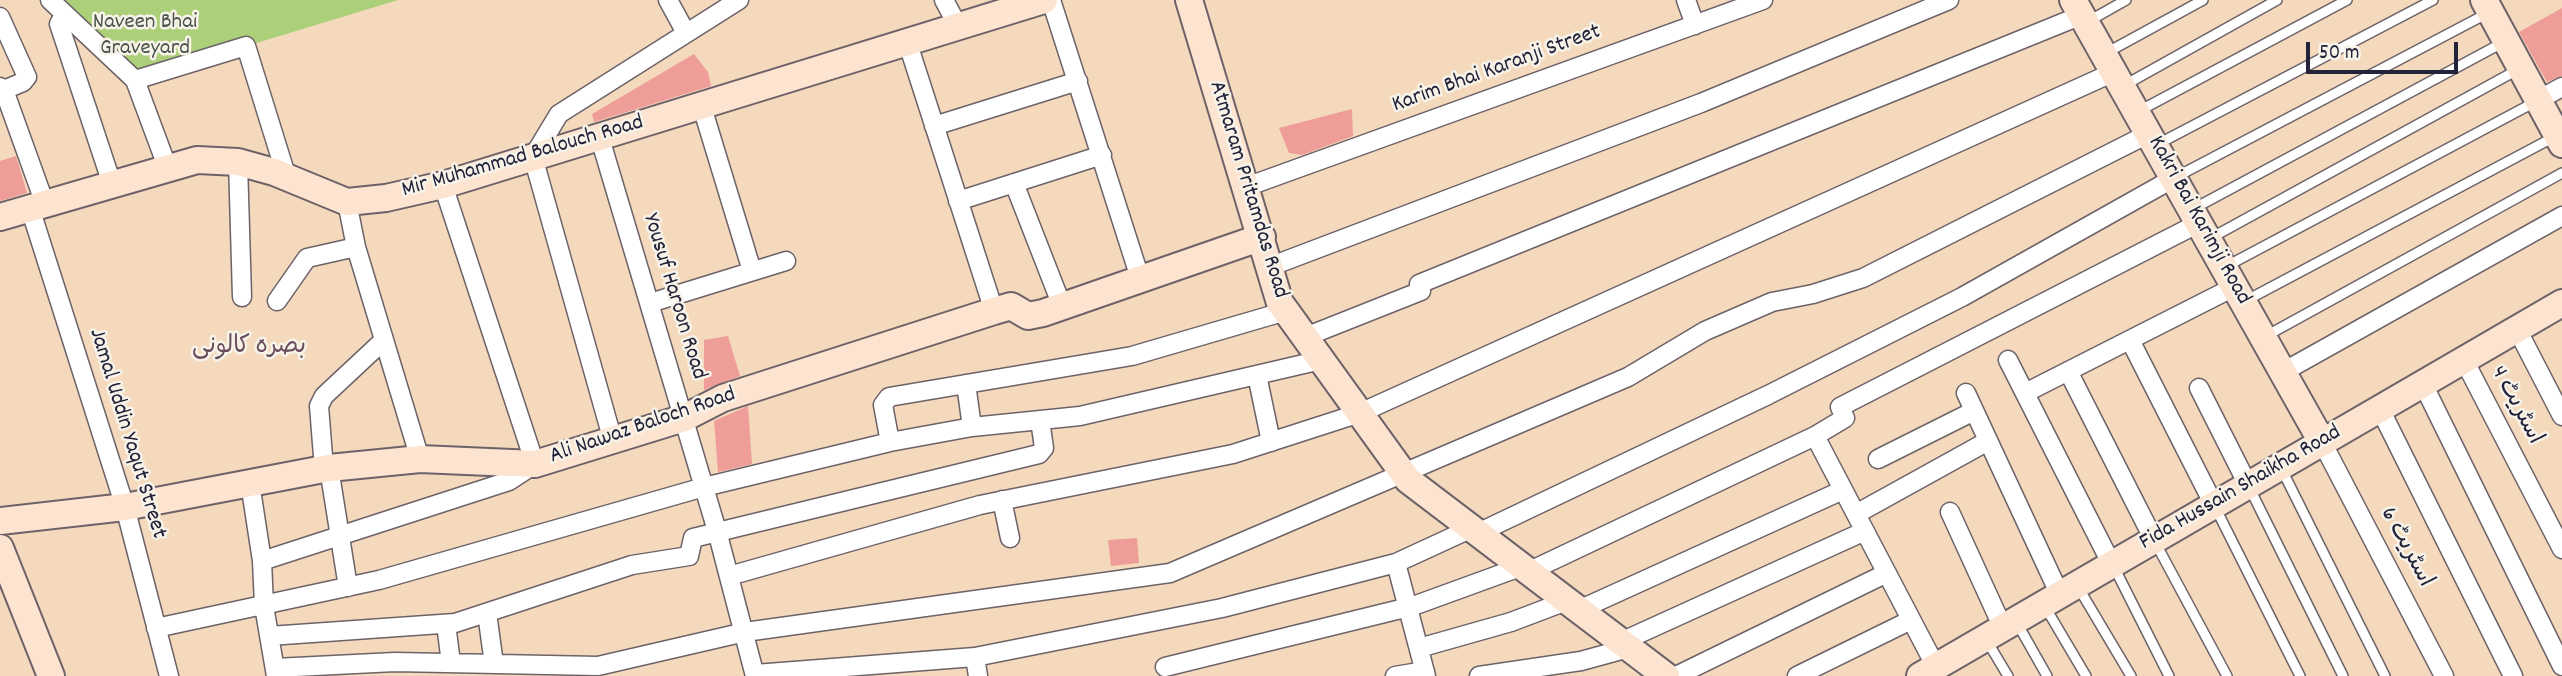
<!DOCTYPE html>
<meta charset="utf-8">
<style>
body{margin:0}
#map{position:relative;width:2562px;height:676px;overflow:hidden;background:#f4d9bc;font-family:Dekko,sans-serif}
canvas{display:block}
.scale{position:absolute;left:2306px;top:42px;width:152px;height:32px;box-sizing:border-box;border:4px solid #22223b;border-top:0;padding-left:9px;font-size:21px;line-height:24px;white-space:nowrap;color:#22223b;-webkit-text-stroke:5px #f7f3e8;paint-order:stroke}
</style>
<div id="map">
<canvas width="2562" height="676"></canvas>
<div class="scale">50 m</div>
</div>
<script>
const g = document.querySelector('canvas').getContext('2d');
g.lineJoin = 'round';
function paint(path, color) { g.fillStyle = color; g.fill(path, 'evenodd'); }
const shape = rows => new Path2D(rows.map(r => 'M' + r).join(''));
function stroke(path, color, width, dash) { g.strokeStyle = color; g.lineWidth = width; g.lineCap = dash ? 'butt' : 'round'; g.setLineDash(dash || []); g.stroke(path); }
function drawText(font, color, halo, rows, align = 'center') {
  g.font = font + ' Dekko,"Playpen Sans Arabic",sans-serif'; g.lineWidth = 5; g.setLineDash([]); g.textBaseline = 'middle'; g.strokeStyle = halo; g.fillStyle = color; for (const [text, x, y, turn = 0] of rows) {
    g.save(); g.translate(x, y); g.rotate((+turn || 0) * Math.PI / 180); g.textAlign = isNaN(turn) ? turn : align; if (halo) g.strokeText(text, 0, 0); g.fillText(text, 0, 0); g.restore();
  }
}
const green = shape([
 [50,0,398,0,135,80]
]);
const building = shape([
 [2562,8,2562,76,2547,82,2519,32],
 [694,54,708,72,711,86,594,122,592,114],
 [1352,109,1353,136,1302,155,1289,153,1279,128],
 [16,156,27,193,0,201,0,161],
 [728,336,740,376,704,390,704,340],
 [748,406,752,464,718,472,714,421],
 [1137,538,1139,563,1111,566,1108,540]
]);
const lane = shape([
 [2087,22,2126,0],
 [2106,53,2203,0],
 [2123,86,2277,0],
 [2139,111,2347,0],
 [2158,144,2433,0],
 [2176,177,2488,13],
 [2193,209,2504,42],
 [2209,239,2519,69],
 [2225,267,2537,101],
 [2247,300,2556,136],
 [2266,336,2562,173],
 [2281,468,2385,676],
 [2249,487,2343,676],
 [2216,509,2300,676],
 [2155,542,2227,676],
 [2113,565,2169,676],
 [2078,587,2131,676],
 [2044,605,2086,676],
 [2017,623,2047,676],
 [1987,641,2008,676]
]);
const street = shape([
 [50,0,135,80,168,169],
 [668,0,686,33],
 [944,0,959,28],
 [1051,0,1140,278],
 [1686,0,1695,25],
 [65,14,59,24,112,184],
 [0,17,27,77,23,82,4,90],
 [908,44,994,311],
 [135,80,246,46,287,178],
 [0,87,4,90,45,204],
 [2538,100,2562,87],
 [702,107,752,271],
 [934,126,1078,81],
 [599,135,717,531,755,676],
 [238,162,242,297],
 [1014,183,1062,306],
 [1246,187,1763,0],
 [958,201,1102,155],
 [347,202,356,247,420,459],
 [30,208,125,507,169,676],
 [1269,267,1701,103,1949,0],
 [277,301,307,258,356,247],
 [650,303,786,261],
 [2517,329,2562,416],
 [1305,337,1421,291,1419,284,2082,15],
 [2130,340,2214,505],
 [2008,360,2112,565],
 [2464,360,2562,549],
 [2068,371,2154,540],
 [2283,372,2562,216],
 [1257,375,1271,442],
 [966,384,972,427],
 [2423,384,2562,666],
 [2199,388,2248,485],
 [1966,393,2060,595],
 [2025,393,2234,287],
 [2380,409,2513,676],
 [1815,436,1936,667],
 [613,441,533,157,559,114,739,0],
 [890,442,883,405,889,397,1132,356,1286,311],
 [2322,442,2444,676],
 [1878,459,1974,411],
 [329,468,348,587],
 [324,469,319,406,324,396,384,340],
 [250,483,262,561,264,606,276,676],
 [1002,500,1010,538],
 [1950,512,2003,628],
 [1856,514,1988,441],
 [1478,533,1768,395,1962,297,2174,178],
 [262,561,509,481,535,464,443,185],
 [1396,563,1426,676],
 [1530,571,1815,436,1845,418,1840,407,2199,223],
 [729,576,980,505,1233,454,1360,413,2114,72],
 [1581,609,1843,490],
 [487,613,494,664],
 [446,624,451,663],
 [156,628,379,580,704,487,890,442,972,427,1080,416,1321,360],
 [269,636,455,623,632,565,689,556,693,538,1039,454,1044,448,1040,420],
 [1623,641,1865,531],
 [1419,648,1511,622,1569,600],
 [975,657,978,676],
 [1165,667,1413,606,1523,566],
 [275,668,395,662,598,666,745,632,1170,573,1628,377,1705,331,1772,302,1813,294,1863,278,2148,134],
 [755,674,975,657,1222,608,1396,563,1472,528],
 [1395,676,1425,671],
 [1479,676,1581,661,1632,647],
 [1676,676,1887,573],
 [1797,676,1911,620]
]);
const secondary = shape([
 [1189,0,1280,303,1286,311,1408,480,1666,676],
 [2073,0,2322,442],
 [2484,0,2562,144],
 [0,217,197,160,238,162,274,172,347,202,386,198,443,185,1044,0],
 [0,521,125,507,329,468,420,459,535,464,684,418,723,398,994,311,1011,306,1028,316,1043,313,1262,237],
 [0,548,51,676],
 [1920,676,2562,303]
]);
const parkNames = [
 ["Naveen Bhai",145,24],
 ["Graveyard",145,50]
];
const streetNames = [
 ["Karim Bhai Karanji Street",1497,70,-20],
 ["Mir Muhammad Balouch Road",523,158,-16],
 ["Atmaram Pritamdas Road",1247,190,73],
 ["Kakri Bai Karimji Road",2198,221,61],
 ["Yousuf Haroon Road",673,297,73],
 ["اسٹریٹ 4",2515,406,62],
 ["Ali Nawaz Baloch Road",643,427,-19],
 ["Jamal Uddin Yaqut Street",126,434,73],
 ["Fida Hussain Shaikha Road",2241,489,-30],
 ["اسٹریٹ 6",2405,548,62]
];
const neighbourhoodNames = [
 ["بصرہ کالونی",249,349]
];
paint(green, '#acd07a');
paint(building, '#ee9d98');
stroke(lane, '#6c6268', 12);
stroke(street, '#6c6268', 21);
stroke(secondary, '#6c6268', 30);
stroke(lane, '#fff', 9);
stroke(street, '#fff', 18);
stroke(secondary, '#fde4d1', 26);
drawText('23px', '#4b564e', '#f7f3e8', parkNames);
drawText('23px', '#22223b', '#f7f3e8', streetNames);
drawText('24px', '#694d5c', '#f7f3e8', neighbourhoodNames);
</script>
